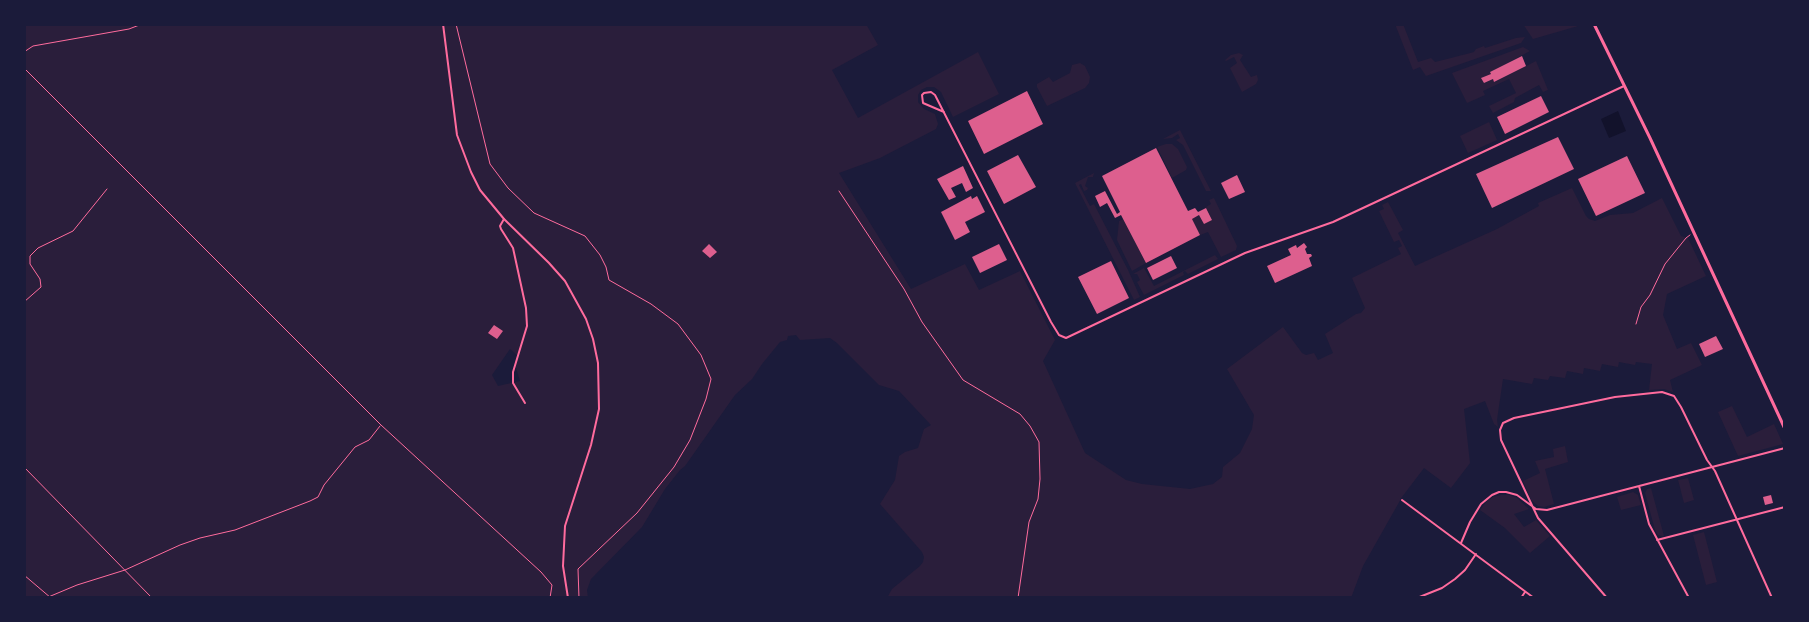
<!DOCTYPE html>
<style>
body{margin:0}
#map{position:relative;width:1809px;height:622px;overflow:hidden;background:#1b1b3a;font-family:Jost,sans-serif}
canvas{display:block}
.frame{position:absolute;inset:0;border:26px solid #1b1b3a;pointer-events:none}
</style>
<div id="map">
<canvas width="1809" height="622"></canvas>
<div class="frame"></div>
</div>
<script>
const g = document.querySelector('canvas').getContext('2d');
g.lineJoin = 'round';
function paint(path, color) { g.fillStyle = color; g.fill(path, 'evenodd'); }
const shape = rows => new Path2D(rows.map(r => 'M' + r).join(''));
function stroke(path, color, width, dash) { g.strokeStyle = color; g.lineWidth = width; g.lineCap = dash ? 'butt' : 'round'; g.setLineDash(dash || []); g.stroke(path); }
const green = shape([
 [24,24,866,24,878,45,832,70,858,118,978,52,999,94,953,117,941,92,934,87,927,87,921,90,918,95,918,102,924,109,935,114,938,124,936,129,880,158,839,173,911,289,965,264,979,290,1020,271,1055,340,1043,361,1085,453,1126,480,1142,484,1190,489,1213,484,1222,477,1223,467,1240,453,1252,429,1254,415,1227,369,1283,327,1302,353,1306,355,1314,353,1318,360,1333,353,1325,334,1356,314,1361,313,1365,308,1352,278,1401,254,1398,248,1402,246,1399,240,1394,242,1379,211,1384,209,1382,205,1388,202,1403,230,1398,233,1415,266,1497,229,1539,206,1538,203,1572,188,1586,216,1589,219,1595,221,1610,215,1633,213,1662,198,1681,236,1688,238,1706,276,1667,294,1663,315,1677,349,1691,343,1702,365,1670,380,1673,392,1664,389,1649,390,1652,364,1636,362,1635,365,1619,362,1618,367,1602,364,1600,371,1584,368,1583,374,1567,371,1565,378,1550,376,1548,380,1534,378,1532,384,1503,379,1497,420,1498,427,1494,424,1485,401,1464,409,1470,463,1451,488,1424,468,1402,497,1363,566,1351,598,887,598,892,589,920,566,923,562,924,557,922,552,880,504,895,480,899,456,905,452,918,448,924,429,931,425,899,391,879,385,837,343,830,338,800,340,796,335,788,336,787,340,780,342,762,364,752,379,735,395,685,466,680,470,665,489,642,527,591,579,587,590,588,598,24,598],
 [510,349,518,356,515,365,520,381,498,386,492,375],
 [1395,24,1403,24,1418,62,1431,58,1435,62,1451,58,1474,52,1476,49,1484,46,1485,48,1516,38,1525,37,1521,43,1426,76,1420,67,1413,70],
 [1523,24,1585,24,1533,39],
 [1523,47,1530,51,1491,72,1491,74,1482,78,1484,83,1493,79,1495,82,1536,61,1548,90,1543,92,1539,85,1515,98,1514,102,1493,113,1489,106,1516,93,1509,79,1483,91,1485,95,1467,103,1452,73],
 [1239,53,1243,55,1240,60,1251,77,1257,75,1258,80,1256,84,1242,92,1230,68,1237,63,1234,57,1226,61,1225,60,1231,55],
 [1080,63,1085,66,1090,77,1089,83,1085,88,1047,106,1037,87,1037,84,1049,77,1053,82,1070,73,1072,65],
 [1489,122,1497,140,1468,153,1460,136],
 [1180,130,1211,191,1206,191,1183,145,1176,140,1180,138,1178,134,1172,138,1163,139],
 [1166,144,1172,144,1178,149,1187,167,1186,170,1172,178,1157,147],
 [1094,173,1093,177,1088,177,1085,186,1088,188,1087,190,1084,191,1081,184,1079,185,1090,206,1094,204,1128,270,1140,297,1134,300,1075,183],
 [1214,198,1237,246,1236,250,1221,257,1208,232,1200,235,1192,219,1199,215,1212,220,1206,207,1211,204,1209,200],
 [1124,219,1146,263,1132,271,1117,240,1119,221],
 [1215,255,1218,259,1188,274,1185,271,1183,272,1184,275,1144,295,1137,282,1140,280,1137,274,1133,274,1144,268,1154,286],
 [1732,406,1747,437,1774,424,1783,444,1738,456,1718,412],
 [1565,446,1568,462,1545,469,1554,504,1544,507,1538,506,1531,500,1523,481,1540,473,1535,461,1554,457,1553,449],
 [1688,478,1694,500,1684,503,1678,480],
 [1651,488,1664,536,1662,536,1658,535,1655,530,1645,493,1647,489],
 [1633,492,1638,495,1641,505,1621,510,1617,497],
 [1501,495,1509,495,1517,498,1529,509,1514,514,1524,527,1536,520,1550,536,1530,553,1505,528,1480,510,1486,502,1493,497],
 [1704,532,1717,582,1706,585,1693,535]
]);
const water = shape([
 [1618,111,1626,131,1609,138,1601,119]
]);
const building = shape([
 [1522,56,1526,66,1494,82,1493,79,1484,83,1481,78,1491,74,1490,72],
 [1027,91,1043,124,984,154,968,121],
 [1541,96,1549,112,1505,134,1497,117],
 [1558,137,1574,169,1492,208,1476,174],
 [1156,148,1188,211,1195,208,1198,212,1206,208,1212,220,1204,224,1199,215,1192,219,1200,235,1146,263,1121,215,1115,218,1107,203,1100,207,1095,196,1105,191,1117,214,1120,212,1102,176],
 [1018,155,1036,187,1004,204,987,171],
 [1627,156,1645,193,1596,216,1578,179],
 [963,166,973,188,966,192,962,183,951,188,956,197,949,200,937,179],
 [1237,175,1245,192,1229,199,1221,183],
 [971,196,972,199,977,196,985,212,965,222,970,232,955,240,941,212],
 [1304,243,1307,247,1305,249,1307,254,1311,254,1312,256,1309,258,1312,266,1275,283,1267,266,1291,255,1288,249,1296,245,1297,248],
 [709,244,717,252,710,258,702,251],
 [999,244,1007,260,980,273,972,257],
 [1171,256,1177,268,1153,280,1147,268],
 [1111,261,1129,298,1097,314,1078,277],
 [494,325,503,331,497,339,488,333],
 [1716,336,1723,349,1705,357,1699,344],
 [1771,495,1773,503,1765,505,1763,497]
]);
const path = shape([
 [456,24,490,164,508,188,534,213,585,236,600,255,606,267,609,280,651,304,678,324,701,355,711,379,706,399,690,440,674,467,637,513,578,569,579,598],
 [24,52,33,46,129,29,142,24],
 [24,68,381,425,541,572,552,585,550,598],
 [24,302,41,287,40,279,30,264,30,256,38,248,73,231,107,189],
 [1636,324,1641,307,1650,295,1665,264,1686,238,1690,235],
 [24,467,152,598],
 [24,575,51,598],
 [46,598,77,585,125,570,180,545,200,538,235,530,310,501,318,497,324,485,355,447,369,440,380,426]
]);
const service = shape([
 [839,191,904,289,922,322,963,380,1020,414,1030,426,1039,442,1040,479,1038,499,1029,522,1018,598]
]);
const minor = shape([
 [944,112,923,103,922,95,924,93,931,92,935,95,1051,322,1059,335,1066,338,1245,253,1333,222,1624,86],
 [504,219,500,226,501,229,513,248,526,308,527,326,513,372,513,383,525,403],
 [1639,486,1649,524,1689,598],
 [1402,500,1534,598],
 [1657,540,1785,507],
 [1461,543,1470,522,1481,504,1492,495,1499,492,1506,492,1517,495,1536,509,1547,510,1785,448],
 [1417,598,1442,588,1455,579,1465,570,1476,554],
 [1521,598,1525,592],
 [1607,598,1538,518,1501,440,1500,430,1503,423,1514,418,1615,397,1662,392,1674,396,1681,407,1707,460,1715,471,1772,598]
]);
const tertiary = shape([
 [443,24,457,135,471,172,480,190,504,219,549,263,565,281,586,319,593,339,598,363,599,409,591,445,565,526,563,566,568,598]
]);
const primary = shape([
 [1594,24,1650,138,1785,429]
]);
paint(green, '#2a1e3b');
paint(water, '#12122b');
paint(building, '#dd5f8e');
stroke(path, '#ff6b9d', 1);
stroke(service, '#ff6b9d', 1);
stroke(minor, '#ff6b9d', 2);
stroke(tertiary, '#ff6b9d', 2);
stroke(primary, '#ff6b9d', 3);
</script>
